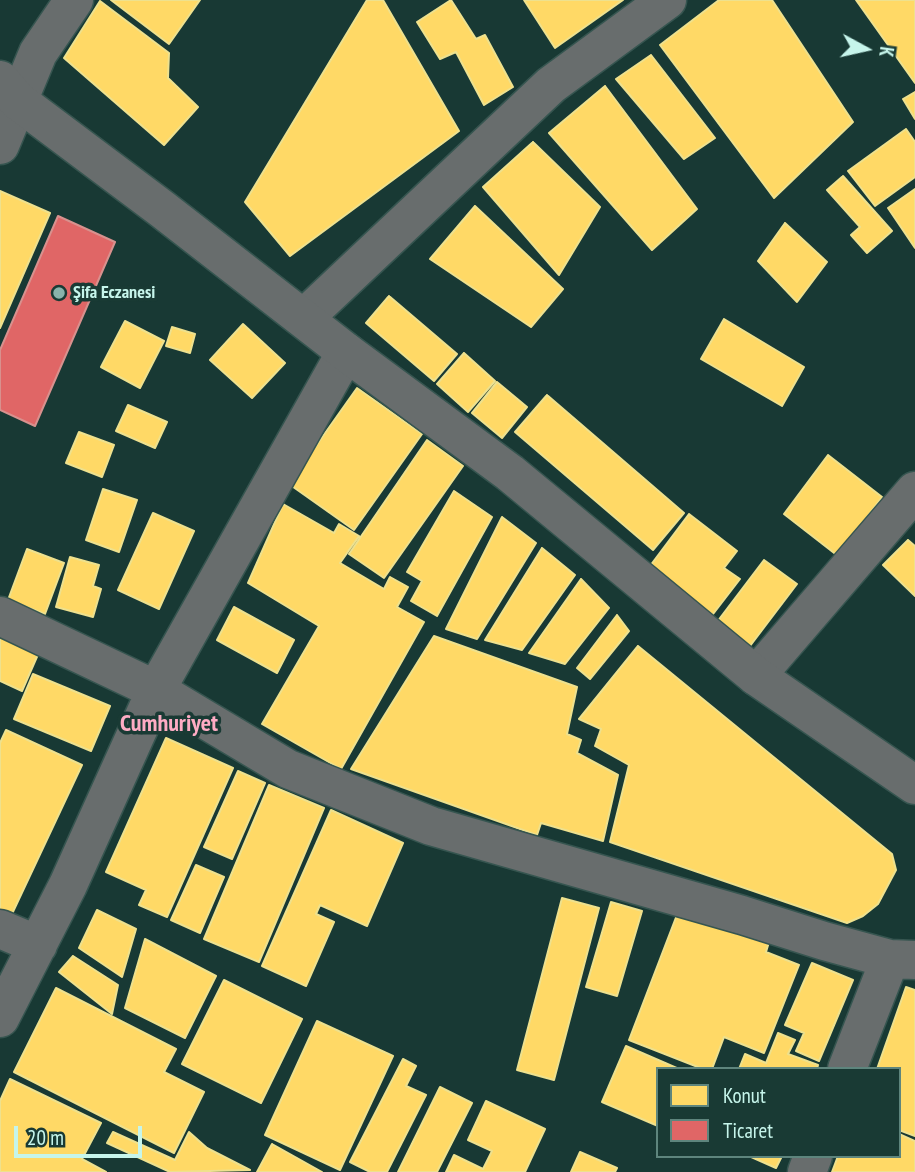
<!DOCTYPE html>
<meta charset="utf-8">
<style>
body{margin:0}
#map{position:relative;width:915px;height:1172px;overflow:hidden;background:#183934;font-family:"PT Sans Narrow",sans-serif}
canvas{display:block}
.legend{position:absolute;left:656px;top:1067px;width:245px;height:91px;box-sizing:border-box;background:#193a34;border:2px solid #5e857d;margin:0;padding:9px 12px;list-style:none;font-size:21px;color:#c6f5eb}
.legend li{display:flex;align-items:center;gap:14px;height:35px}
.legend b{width:35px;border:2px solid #5e857d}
.north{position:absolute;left:831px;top:14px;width:70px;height:70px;-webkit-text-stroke:5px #193a34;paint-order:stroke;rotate:98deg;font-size:19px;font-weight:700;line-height:28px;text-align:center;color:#c6f5eb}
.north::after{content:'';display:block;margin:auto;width:24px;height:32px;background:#c6f5eb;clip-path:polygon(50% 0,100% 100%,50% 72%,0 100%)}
.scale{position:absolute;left:14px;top:1126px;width:128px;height:32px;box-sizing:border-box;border:4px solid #c6f5eb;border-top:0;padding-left:9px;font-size:21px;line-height:24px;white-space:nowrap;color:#c6f5eb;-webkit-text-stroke:5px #193a34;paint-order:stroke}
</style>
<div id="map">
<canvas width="915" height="1172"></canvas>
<ul class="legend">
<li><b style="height:19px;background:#ffd966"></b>Konut</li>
<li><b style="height:19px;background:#e06666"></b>Ticaret</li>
</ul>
<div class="north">K</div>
<div class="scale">20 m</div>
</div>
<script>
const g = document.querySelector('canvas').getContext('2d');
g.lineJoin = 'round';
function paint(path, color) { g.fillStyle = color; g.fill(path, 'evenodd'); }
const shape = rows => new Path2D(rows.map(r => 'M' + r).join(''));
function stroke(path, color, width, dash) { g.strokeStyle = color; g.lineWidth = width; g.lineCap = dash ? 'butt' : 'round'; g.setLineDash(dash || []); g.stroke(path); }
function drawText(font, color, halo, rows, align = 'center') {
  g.font = font + ' "PT Sans Narrow",sans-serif'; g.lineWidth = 7; g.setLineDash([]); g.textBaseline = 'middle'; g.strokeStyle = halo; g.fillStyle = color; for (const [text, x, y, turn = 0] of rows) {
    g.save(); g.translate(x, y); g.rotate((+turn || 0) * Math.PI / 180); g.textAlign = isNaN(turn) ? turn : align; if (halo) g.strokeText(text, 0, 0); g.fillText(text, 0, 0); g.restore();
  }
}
const homes = shape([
 [111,0,200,0,169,44,111,0],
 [367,0,383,0,459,131,290,256,245,202,367,0],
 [451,0,476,39,485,35,513,87,484,105,456,52,440,59,417,22,451,0],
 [524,0,623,0,555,48,524,0],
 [719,0,772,0,853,122,774,198,660,45,719,0],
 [856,0,915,0,915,83,856,0],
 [100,1,169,53,168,78,198,107,164,145,64,58,100,1],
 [651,55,715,138,684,159,616,79,651,55],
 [605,86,697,209,652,250,549,133,605,86],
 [915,92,915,119,903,99,915,92],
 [906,129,915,142,915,177,875,206,848,171,906,129],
 [533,142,600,207,559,275,483,187,533,142],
 [843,176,892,231,867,253,851,235,860,227,827,190,843,176],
 [915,189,915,248,888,208,915,189],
 [0,191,50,213,0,328,0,191],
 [475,206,563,289,531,327,430,259,475,206],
 [785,223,827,262,797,302,758,261,785,223],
 [389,296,457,354,434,381,366,323,389,296],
 [724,319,804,367,782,406,701,359,724,319],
 [125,321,164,341,140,388,101,367,125,321],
 [243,324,285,363,252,398,210,360,243,324],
 [172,327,195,334,190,353,166,346,172,327],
 [464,353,495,381,468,412,437,384,464,353],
 [497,382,527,407,502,438,472,413,497,382],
 [357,388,422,434,354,530,289,484,357,388],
 [547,395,684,513,653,550,515,432,547,395],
 [128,405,167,422,155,448,116,431,128,405],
 [79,432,114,445,102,477,66,463,79,432],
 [427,440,463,466,384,578,349,554,427,440],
 [828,455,882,497,838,556,784,514,828,455],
 [103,489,137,500,119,552,86,540,103,489],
 [454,491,492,517,437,616,411,601,422,581,407,572,454,491],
 [283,504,334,533,339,524,359,536,340,563,384,589,390,577,408,587,397,607,424,622,341,769,262,724,319,626,248,583,283,504],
 [153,513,194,531,159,609,118,590,153,513],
 [689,514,737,551,724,568,740,579,710,618,647,570,689,514],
 [502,517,536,543,477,639,446,629,502,517],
 [908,540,915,546,915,596,883,565,908,540],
 [542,548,575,575,522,650,485,640,542,548],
 [27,549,64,563,45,614,8,600,27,549],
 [70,557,99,565,93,586,101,589,93,617,56,607,70,557],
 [764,560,797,584,750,646,717,622,764,560],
 [581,579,609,608,565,664,529,653,581,579],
 [234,607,294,640,277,673,217,640,234,607],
 [617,615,629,631,590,679,577,668,617,615],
 [0,623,43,643,22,691,0,681,0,623],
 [434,636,577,687,567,734,581,740,577,753,618,775,603,841,541,823,537,835,351,769,434,636],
 [638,646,892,854,896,870,878,904,863,916,847,923,610,842,629,765,595,746,601,729,579,719,638,646],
 [33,674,110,706,91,751,14,719,33,674],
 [6,730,82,765,11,916,0,911,0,743,6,730],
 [166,738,233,768,167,917,139,905,146,890,106,872,166,738],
 [238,771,265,783,232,859,204,847,238,771],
 [269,785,324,808,259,962,204,939,269,785],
 [331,810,403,843,367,926,320,905,316,914,334,922,306,986,262,966,331,810],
 [196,865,224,877,200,933,171,920,196,865],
 [562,898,599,908,554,1080,517,1070,562,898],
 [611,902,642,911,617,996,586,987,611,902],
 [680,907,769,942,766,952,799,965,764,1053,724,1037,712,1069,703,1069,629,1040,680,907],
 [97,910,136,929,122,977,79,948,97,910],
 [145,939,216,976,185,1038,125,1008,145,939],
 [73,956,118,985,112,1014,59,972,73,956],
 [812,963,853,980,819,1061,796,1051,804,1033,785,1025,812,963],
 [224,980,302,1019,261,1103,182,1064,224,980],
 [906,987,915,990,915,1136,899,1130,899,1069,877,1069,906,987],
 [56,988,176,1049,164,1072,204,1092,174,1153,14,1072,56,988],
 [317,1021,393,1056,340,1170,265,1135,317,1021],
 [778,1033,795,1040,788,1054,818,1065,817,1069,739,1069,745,1054,766,1063,778,1033],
 [626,1046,679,1069,658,1069,658,1126,602,1102,626,1046],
 [403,1059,416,1066,406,1086,426,1095,387,1172,370,1172,350,1162,403,1059],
 [10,1079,101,1123,82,1159,106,1172,0,1172,0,1101,10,1079],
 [440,1087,472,1103,437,1172,398,1172,440,1087],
 [486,1101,545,1129,525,1172,446,1172,454,1155,483,1169,492,1151,468,1140,486,1101],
 [113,1132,175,1160,189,1132,207,1148,250,1170,170,1172,107,1143,113,1132],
 [899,1134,915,1141,915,1172,832,1172,838,1156,899,1156,899,1134],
 [272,1144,322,1172,257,1172,272,1144],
 [580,1152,617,1168,615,1172,571,1172,580,1152],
 [749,1156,782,1156,776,1168,749,1156]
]);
const shops = shape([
 [58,216,115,242,35,426,0,410,0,350,58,216]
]);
const minor = shape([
 [0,145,38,53,74,0],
 [304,318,551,85,667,0],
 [0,616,156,690,288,769,431,826,742,915,824,941,890,959,915,960],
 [756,676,915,491],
 [0,929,38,945],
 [0,1018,68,885,156,690,346,352],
 [847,1069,890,959],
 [807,1172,813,1156]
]);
const tertiary = shape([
 [0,80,18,101,162,209,346,352,510,473,756,676,915,785]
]);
const markers = [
 [59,293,7,"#89b3ab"]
];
const poiNames = [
 ["Şifa Eczanesi",73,293]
];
const districtNames = [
 ["Cumhuriyet",169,724]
];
paint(homes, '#ffd966');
stroke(homes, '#eee18e', 2);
paint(shops, '#e06666');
stroke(shops, '#d8918e', 2);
stroke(minor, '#365550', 41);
stroke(tertiary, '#365550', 41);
stroke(minor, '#686d6d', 38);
stroke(tertiary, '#686d6d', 38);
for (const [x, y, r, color] of markers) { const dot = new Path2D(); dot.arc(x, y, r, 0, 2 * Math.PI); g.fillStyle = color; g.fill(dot); stroke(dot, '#193a34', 2.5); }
drawText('bold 18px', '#c6f5eb', '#193a34', poiNames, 'left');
drawText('bold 24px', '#feacc4', '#193a34', districtNames);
</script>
